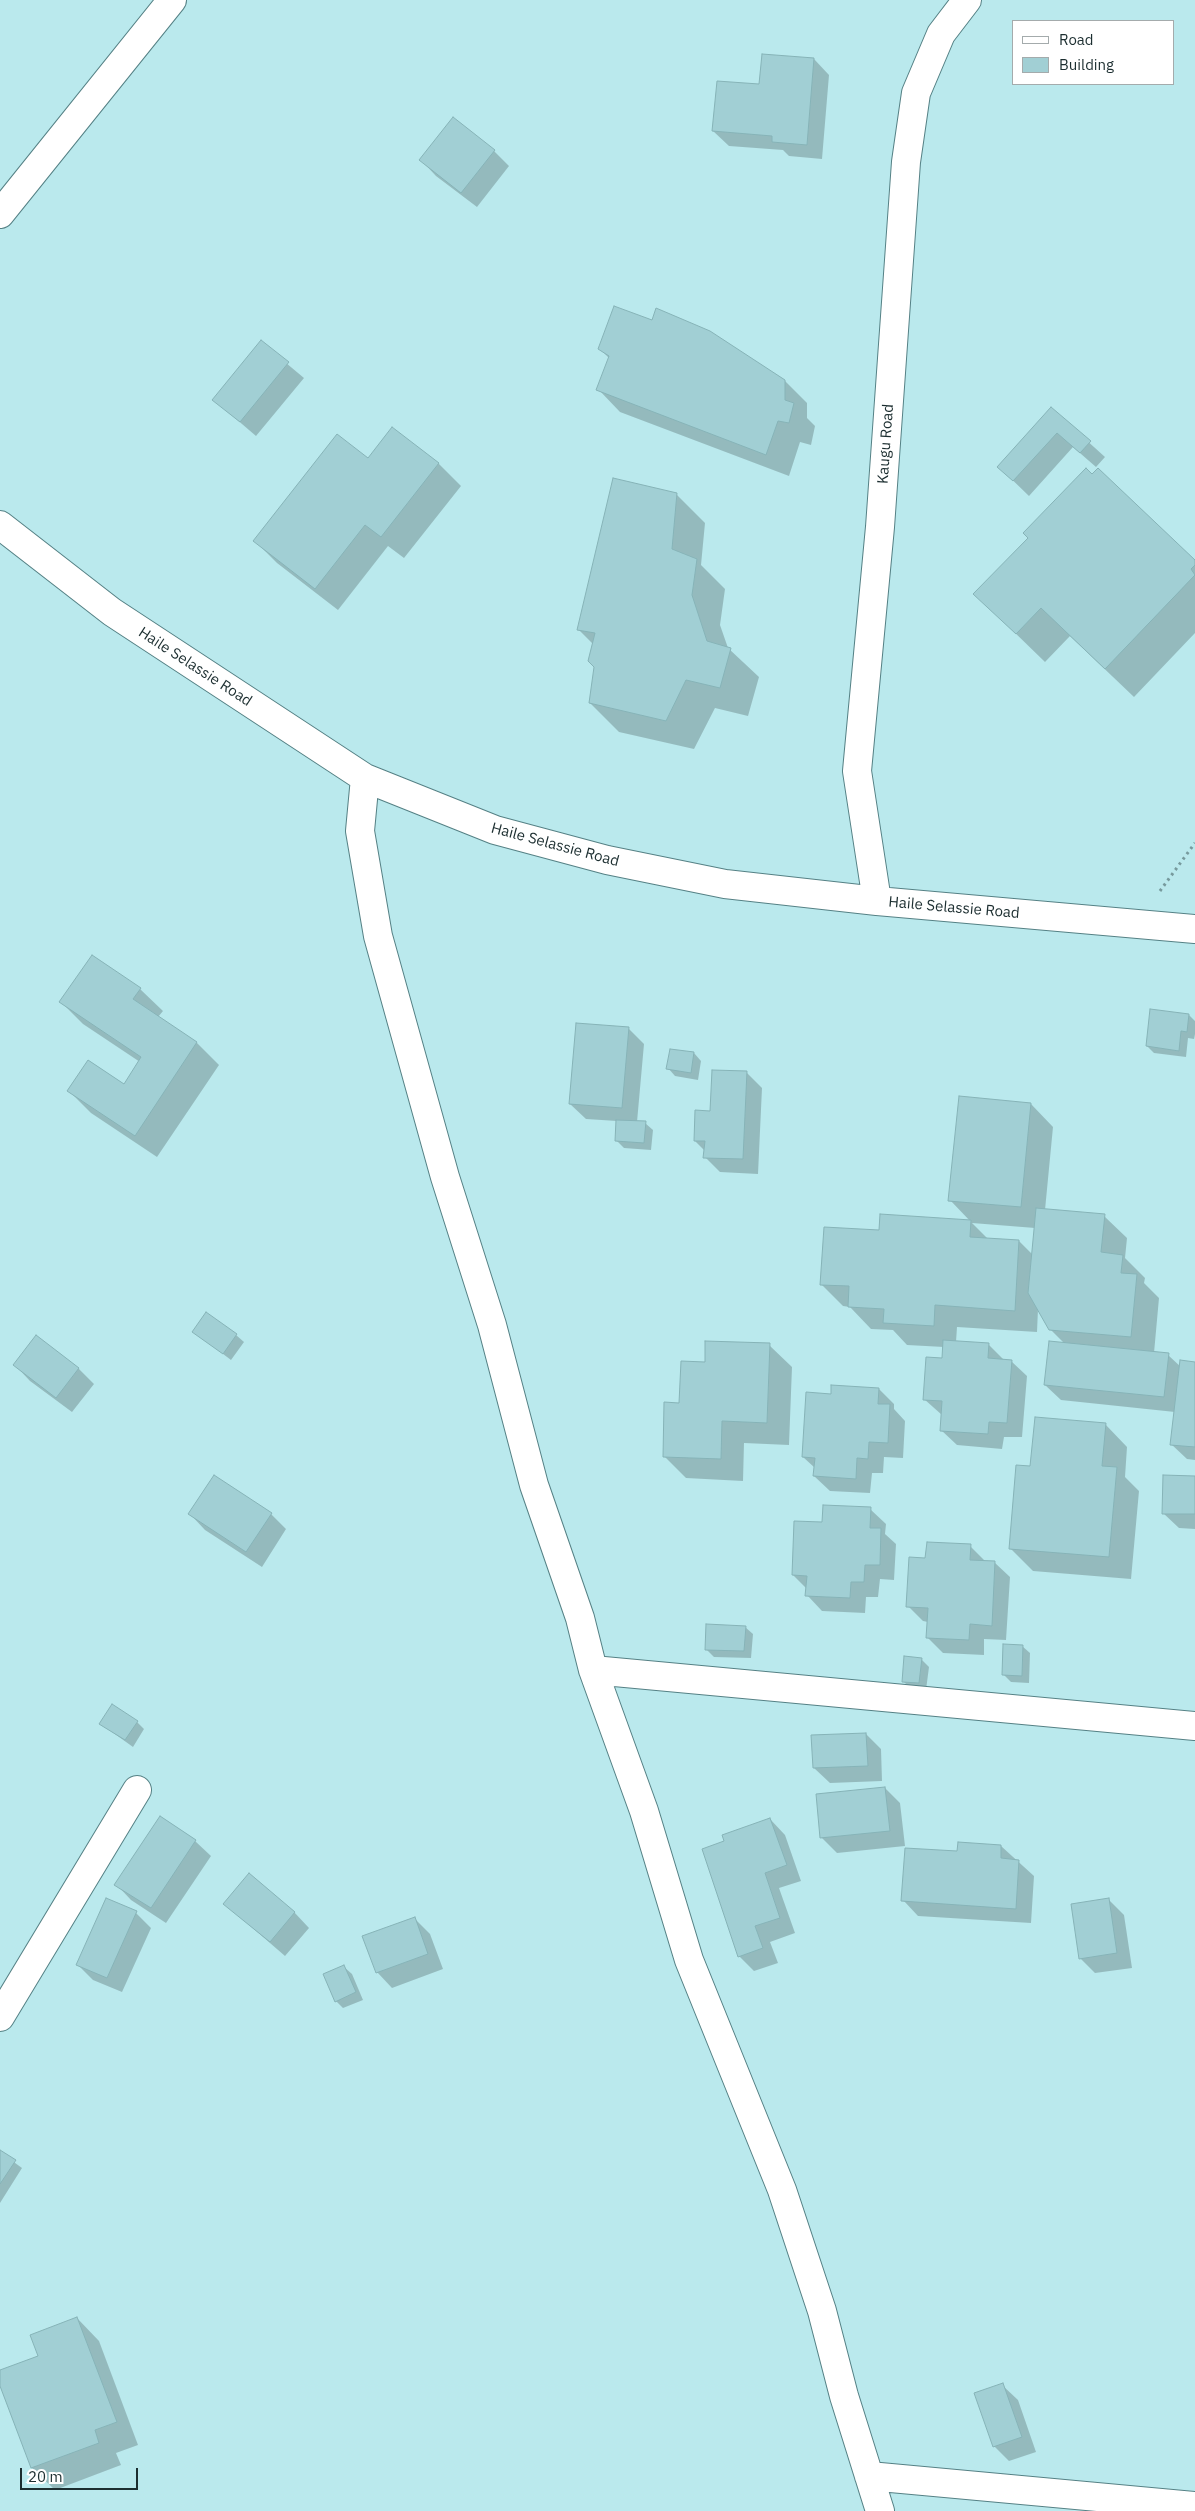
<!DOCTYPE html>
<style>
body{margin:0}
#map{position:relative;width:1195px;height:2511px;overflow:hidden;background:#bae9ed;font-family:"IBM Plex Sans",sans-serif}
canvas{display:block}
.legend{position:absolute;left:1012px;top:20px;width:162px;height:65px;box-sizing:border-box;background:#fff;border:1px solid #a4abac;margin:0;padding:6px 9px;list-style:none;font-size:15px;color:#1c2e30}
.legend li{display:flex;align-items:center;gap:10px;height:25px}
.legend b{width:25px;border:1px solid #a4abac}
.scale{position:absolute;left:20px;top:2468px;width:118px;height:22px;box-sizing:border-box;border:2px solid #1c2e30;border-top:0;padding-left:6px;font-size:15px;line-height:18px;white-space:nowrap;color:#1c2e30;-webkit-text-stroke:4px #fff;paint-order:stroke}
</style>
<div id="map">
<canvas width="1195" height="2511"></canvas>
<ul class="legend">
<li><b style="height:6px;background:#fff"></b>Road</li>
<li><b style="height:14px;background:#a1cfd4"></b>Building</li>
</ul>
<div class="scale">20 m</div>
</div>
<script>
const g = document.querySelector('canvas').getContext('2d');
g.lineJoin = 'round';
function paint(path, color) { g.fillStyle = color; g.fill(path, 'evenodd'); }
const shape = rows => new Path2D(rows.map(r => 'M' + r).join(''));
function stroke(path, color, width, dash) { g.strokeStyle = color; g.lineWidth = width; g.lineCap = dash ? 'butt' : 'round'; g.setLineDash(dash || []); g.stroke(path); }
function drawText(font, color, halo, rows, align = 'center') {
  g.font = font + ' "IBM Plex Sans",sans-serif'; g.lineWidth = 5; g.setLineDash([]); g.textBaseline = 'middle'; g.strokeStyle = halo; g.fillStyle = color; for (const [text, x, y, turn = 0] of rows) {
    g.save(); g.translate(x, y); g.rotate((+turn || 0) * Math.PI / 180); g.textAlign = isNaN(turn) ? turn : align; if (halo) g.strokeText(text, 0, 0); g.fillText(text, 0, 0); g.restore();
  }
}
const shadow = shape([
 [814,59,829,75,822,159,789,156,783,150,729,146,713,131,760,86],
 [494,151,509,166,477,207,436,176,421,160],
 [261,342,304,378,256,436,214,400],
 [600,349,784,380,807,403,807,418,815,426,811,445,800,442,789,476,620,412,598,389,609,358],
 [1052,409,1105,457,1096,467,1073,447,1029,496,999,467],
 [393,429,439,464,461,486,404,558,388,546,338,610,277,563,255,541,368,460],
 [676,494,705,523,701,565,725,589,720,625,728,648,759,677,748,716,715,708,694,749,619,732,590,703,596,667,594,645,579,630],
 [1195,562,1195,633,1134,697,1070,636,1045,662,975,594],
 [92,956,140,989,163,1011,158,1017,197,1043,219,1065,157,1157,91,1113,69,1091,124,1086,140,1062,83,1024,61,1002],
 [1189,1015,1195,1021,1195,1034,1194,1039,1188,1038,1186,1057,1154,1053,1147,1046],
 [628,1028,644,1044,637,1122,645,1123,653,1130,651,1150,624,1148,616,1140,617,1121,586,1119,570,1104],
 [694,1053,701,1061,698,1080,675,1076,668,1068],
 [746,1072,762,1088,758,1174,720,1172,705,1157,705,1151,695,1141,711,1112],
 [1031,1104,1053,1127,1045,1210,1104,1216,1127,1238,1125,1258,1145,1278,1144,1283,1159,1298,1154,1353,1168,1355,1181,1367,1195,1363,1195,1460,1187,1459,1171,1444,1175,1412,1061,1400,1045,1385,1065,1344,1050,1329,1038,1309,1037,1332,957,1327,956,1342,988,1344,1004,1360,1011,1361,1027,1376,1022,1437,1004,1437,1002,1449,957,1445,941,1430,942,1415,924,1399,943,1360,944,1347,907,1345,893,1330,871,1329,850,1307,843,1306,821,1284,880,1231,881,1216,971,1222,950,1200],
 [972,1223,1035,1228,1033,1255,1019,1241,989,1240],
 [194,1332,236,1335,244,1342,231,1360],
 [36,1337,79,1369,94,1384,72,1412,30,1381,15,1365],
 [769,1345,792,1367,789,1445,744,1443,743,1481,686,1478,664,1456,680,1404,706,1364],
 [879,1389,894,1404,894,1409,905,1421,903,1458,884,1457,883,1473,872,1473,870,1493,830,1491,814,1476,815,1468,803,1457,832,1395],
 [1105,1424,1127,1447,1125,1477,1139,1491,1131,1579,1033,1571,1011,1549,1031,1467],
 [1195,1477,1195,1529,1179,1528,1163,1513],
 [870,1509,886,1524,885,1534,896,1544,894,1580,880,1579,878,1597,866,1597,865,1613,822,1611,807,1595,807,1589,793,1575,823,1524],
 [190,1514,271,1514,286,1529,262,1567,205,1530],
 [970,1546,986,1562,994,1562,1010,1577,1006,1640,984,1639,984,1655,943,1653,927,1637,928,1622,923,1621,908,1606,927,1560],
 [745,1627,753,1634,751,1658,714,1657,707,1650],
 [1022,1646,1030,1653,1029,1683,1011,1682,1003,1674],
 [921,1659,929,1667,926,1690,911,1689,903,1681],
 [137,1722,144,1729,133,1747,101,1724],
 [866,1734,881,1749,882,1781,830,1783,814,1768],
 [885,1788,900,1803,905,1846,837,1853,821,1837],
 [770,1819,785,1835,801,1881,779,1888,795,1933,770,1942,778,1963,754,1971,739,1956,726,1842],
 [195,1841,211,1856,166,1923,131,1900,116,1884],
 [1001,1846,1034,1876,1031,1923,918,1916,903,1900,959,1853],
 [1108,1899,1124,1915,1132,1968,1095,1973,1080,1958],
 [225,1904,294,1912,309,1928,285,1956],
 [136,1913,151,1928,122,1992,93,1980,78,1965],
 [414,1918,430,1934,443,1969,392,1988,377,1972],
 [344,1967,352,1974,363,2000,343,2008,336,2001],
 [0,2152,22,2168,0,2203],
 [77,2318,99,2341,138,2445,116,2453,121,2465,55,2490,32,2468,0,2383,0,2372,40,2357],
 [1002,2385,1018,2400,1036,2452,1009,2461,994,2446]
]);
const building = shape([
 [762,54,814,58,807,145,772,142,772,136,712,131,717,81,759,84,762,54],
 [453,117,495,150,461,193,419,160,453,117],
 [614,306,652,320,656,308,710,331,785,380,785,400,794,403,789,423,778,421,766,455,596,390,609,356,598,349,614,306],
 [261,340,289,362,240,422,212,400,261,340],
 [1051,407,1091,441,1080,453,1057,433,1013,481,997,467,1051,407],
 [392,427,439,463,381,537,365,525,315,589,253,541,337,434,368,458,392,427],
 [1086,468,1092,474,1098,468,1195,560,1195,565,1191,569,1195,575,1105,669,1041,608,1016,634,973,594,1028,538,1023,533,1086,468],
 [613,478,677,493,672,549,697,559,692,595,707,641,731,648,720,688,686,680,666,721,589,703,594,667,588,661,595,633,577,630,613,478],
 [92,955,141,988,133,999,197,1042,135,1136,67,1091,88,1060,124,1084,141,1057,59,1002,92,955],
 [1150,1009,1189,1014,1187,1032,1181,1031,1179,1051,1146,1046,1150,1009],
 [576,1023,629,1027,622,1108,569,1104,576,1023],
 [670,1049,694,1052,691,1073,666,1069,670,1049],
 [712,1070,747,1071,743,1159,703,1158,705,1141,694,1141,695,1110,710,1111,712,1070],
 [959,1096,1031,1103,1021,1207,948,1201,959,1096],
 [616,1120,646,1121,644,1143,615,1141,616,1120],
 [1036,1208,1105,1214,1101,1252,1123,1255,1121,1273,1137,1274,1131,1337,1049,1330,1028,1293,1036,1208],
 [880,1214,971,1220,970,1237,1019,1240,1015,1311,935,1305,934,1326,883,1323,884,1309,848,1307,849,1286,820,1285,824,1227,879,1230,880,1214],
 [206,1312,237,1334,223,1354,192,1332,206,1312],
 [36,1335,79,1368,56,1398,13,1365,36,1335],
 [943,1340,989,1343,988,1358,1012,1360,1007,1423,989,1422,988,1434,940,1431,942,1401,923,1400,926,1357,942,1358,943,1340],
 [705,1341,770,1343,767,1423,722,1421,721,1459,663,1457,664,1402,679,1403,681,1361,705,1362,705,1341],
 [1049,1341,1169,1353,1164,1397,1044,1385,1049,1341],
 [1180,1360,1195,1362,1195,1447,1170,1445,1180,1360],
 [831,1385,879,1388,878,1404,890,1404,888,1443,869,1442,868,1459,857,1458,856,1479,813,1476,815,1458,802,1457,806,1392,831,1394,831,1385],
 [1035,1417,1106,1423,1102,1466,1117,1467,1109,1557,1009,1549,1016,1465,1030,1466,1035,1417],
 [214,1475,272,1513,246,1552,188,1514,214,1475],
 [1163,1475,1195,1476,1195,1514,1162,1514,1163,1475],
 [823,1505,871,1507,870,1528,881,1528,880,1565,865,1565,864,1582,851,1582,850,1598,805,1596,807,1576,792,1575,794,1521,822,1522,823,1505],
 [927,1542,971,1544,970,1560,995,1561,992,1626,970,1624,969,1640,926,1638,928,1608,906,1607,909,1557,925,1558,927,1542],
 [706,1624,746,1626,744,1651,705,1650,706,1624],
 [1003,1644,1023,1645,1022,1676,1002,1675,1003,1644],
 [904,1656,922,1658,919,1683,902,1682,904,1656],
 [112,1704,138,1721,125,1740,99,1724,112,1704],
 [866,1733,868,1766,813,1768,811,1735,866,1733],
 [885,1787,890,1831,820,1838,816,1794,885,1787],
 [160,1816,196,1840,151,1908,114,1885,160,1816],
 [770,1818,787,1865,765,1873,780,1918,755,1926,763,1948,738,1957,702,1849,724,1841,722,1835,770,1818],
 [958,1842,1001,1845,1001,1858,1019,1860,1016,1909,901,1901,905,1848,957,1851,958,1842],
 [249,1873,295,1912,270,1942,223,1904,249,1873],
 [106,1898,137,1911,107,1978,76,1965,106,1898],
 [1109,1898,1117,1953,1079,1959,1071,1904,1109,1898],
 [415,1917,428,1954,376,1973,362,1936,415,1917],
 [344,1965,356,1992,335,2002,323,1974,344,1965],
 [0,2150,16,2160,0,2184,0,2150],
 [77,2317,117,2422,95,2430,99,2443,31,2468,0,2386,0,2370,38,2356,30,2335,77,2317],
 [1003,2383,1022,2437,993,2447,974,2393,1003,2383]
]);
const path = shape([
 [1160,891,1195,843]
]);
const minor = shape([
 [0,214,172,0],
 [0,525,112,612,365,778,495,830,607,860,725,884,877,901,1195,929],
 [365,778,360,831,378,936,445,1177,492,1325,534,1485,580,1618,593,1670,644,1811,689,1960,782,2190,822,2311,844,2396,880,2511],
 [877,901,857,771,880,527,906,162,916,93,941,34,967,0],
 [593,1670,1195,1726],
 [0,2017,137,1790],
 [869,2476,1195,2506]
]);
const streetNames = [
 ["Kaugu Road",886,444,-86],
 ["Haile Selassie Road",195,667,33],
 ["Haile Selassie Road",555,845,15],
 ["Haile Selassie Road",954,908,5]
];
paint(shadow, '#0003');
paint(building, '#a1cfd4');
stroke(building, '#86b3b7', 1);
stroke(minor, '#558185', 30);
stroke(path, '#779a9d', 3, [2.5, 4]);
stroke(minor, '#fff', 28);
drawText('15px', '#1c2e30', '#fff', streetNames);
</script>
